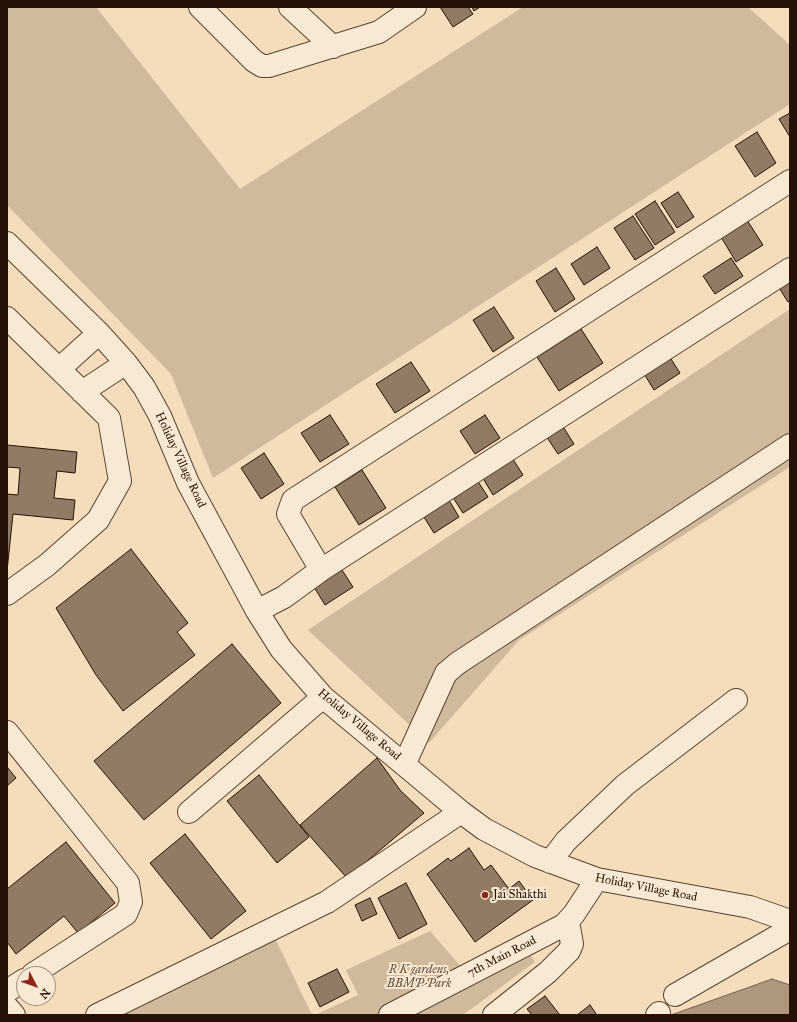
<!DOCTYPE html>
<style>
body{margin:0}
#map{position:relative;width:797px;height:1022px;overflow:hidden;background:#f3ddbb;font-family:"IM FELL Great Primer",serif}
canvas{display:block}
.frame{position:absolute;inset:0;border:8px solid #261106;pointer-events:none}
.north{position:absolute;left:16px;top:966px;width:40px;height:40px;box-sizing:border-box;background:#f7e9d3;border:1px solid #a39381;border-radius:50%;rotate:131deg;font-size:11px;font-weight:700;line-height:16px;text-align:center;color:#261106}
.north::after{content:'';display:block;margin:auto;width:14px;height:18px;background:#8f2418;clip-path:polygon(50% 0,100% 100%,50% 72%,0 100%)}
</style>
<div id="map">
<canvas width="797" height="1022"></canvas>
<div class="frame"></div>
<div class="north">N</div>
</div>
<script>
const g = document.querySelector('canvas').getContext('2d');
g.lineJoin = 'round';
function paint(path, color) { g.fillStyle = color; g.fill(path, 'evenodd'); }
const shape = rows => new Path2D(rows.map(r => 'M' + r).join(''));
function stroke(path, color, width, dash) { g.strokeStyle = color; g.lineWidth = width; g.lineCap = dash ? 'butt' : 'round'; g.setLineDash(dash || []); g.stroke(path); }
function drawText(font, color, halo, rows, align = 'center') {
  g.font = font + ' "IM FELL Great Primer",serif'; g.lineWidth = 4; g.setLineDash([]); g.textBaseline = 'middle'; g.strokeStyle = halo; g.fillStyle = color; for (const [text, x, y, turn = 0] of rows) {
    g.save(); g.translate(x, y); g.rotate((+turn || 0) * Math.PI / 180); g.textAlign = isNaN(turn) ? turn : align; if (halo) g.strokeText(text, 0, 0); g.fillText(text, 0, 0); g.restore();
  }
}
const green = shape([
 [7,7,96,7,240,189,523,7,748,7,790,45,790,104,213,478,171,374,7,205],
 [790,309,790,467,519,640,429,743,308,630],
 [430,931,476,984,531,956,535,962,463,1015,315,1015,358,995,346,970],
 [274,936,312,1015,111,1015]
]);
const water = shape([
 [772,979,790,985,790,1015,671,1015,772,979]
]);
const building = shape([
 [440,7,468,7,473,14,453,27,440,7],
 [472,7,480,7,474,11,472,7],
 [790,113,790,137,779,119,790,113],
 [757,132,776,163,755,177,735,146,757,132],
 [678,192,694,217,677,228,661,203,678,192],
 [655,201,675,232,655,245,635,214,655,201],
 [633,216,654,248,635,260,614,228,633,216],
 [747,220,763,245,736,262,721,237,747,220],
 [597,247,610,268,584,285,571,264,597,247],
 [731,258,743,276,715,294,703,276,731,258],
 [556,268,575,299,555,312,536,281,556,268],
 [790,274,790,300,788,302,776,283,790,274],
 [494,307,514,338,493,352,473,320,494,307],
 [581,329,603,363,559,391,537,357,581,329],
 [669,356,680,373,654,390,643,372,669,356],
 [411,362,430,391,395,413,376,384,411,362],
 [330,415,349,444,320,462,301,433,330,415],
 [485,415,500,438,475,454,460,431,485,415],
 [562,425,574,444,558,454,546,436,562,425],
 [7,445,77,452,75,473,57,471,54,498,75,500,73,520,13,514,7,571,7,494,18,495,20,468,7,467,7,445],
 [264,453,284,484,261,499,241,468,264,453],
 [511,456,523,475,493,495,481,475,511,456],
 [362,470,386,508,359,525,335,487,362,470],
 [477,480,488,497,463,513,452,496,477,480],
 [447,497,459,517,434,533,422,514,447,497],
 [131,549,188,623,177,632,195,655,123,711,96,675,56,608,131,549],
 [342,570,353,587,325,605,314,587,342,570],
 [232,644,281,703,144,820,94,761,232,644],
 [377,758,400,790,424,813,347,878,300,825,377,758],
 [7,767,16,778,7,786,7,767],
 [259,775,309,837,277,863,227,801,259,775],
 [185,834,246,911,211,939,150,863,185,834],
 [66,842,115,903,78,933,64,916,16,954,7,942,7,889,66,842],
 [469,848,484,870,491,865,509,889,519,881,533,900,475,942,427,874,448,858,451,861,469,848],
 [406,883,427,924,399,939,378,898,406,883],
 [370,898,377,914,362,921,355,905,370,898],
 [337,969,349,992,320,1007,308,983,337,969],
 [545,996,560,1015,532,1015,527,1009,545,996],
 [590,1005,597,1015,577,1015,590,1005]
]);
const minor = shape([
 [200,7,254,61,262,66,269,66,379,32,415,7],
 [290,7,333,47],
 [7,243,99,333,126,363,144,387,160,416,188,483,257,611,281,649,323,697,461,812,484,829,535,856,597,879,750,907,790,921],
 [7,318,59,369],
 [82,392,126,363],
 [321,570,288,514,293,500,790,181],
 [7,594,47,565,98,520,120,481,109,418,59,369,99,333],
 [257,611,284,597,321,570,790,269],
 [7,732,128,883,131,902,126,914,33,974],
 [405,763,441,684,446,673,458,663,790,445],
 [189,812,323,697],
 [550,862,566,841,625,785,736,700],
 [7,991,24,980],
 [675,995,790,929],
 [7,1007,14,1015],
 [97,1015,327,902,461,812],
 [390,1015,564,925,574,914,597,879],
 [494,1015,548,972,569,951,572,944,568,921],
 [657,1015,659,1013]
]);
const markers = [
 [485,895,4,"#8f2418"]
];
const streetNames = [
 ["Holiday Village Road",180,460,65],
 ["Holiday Village Road",359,725,40],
 ["Holiday Village Road",646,888,11],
 ["7th Main Road",502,957,-27]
];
const poiNames = [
 ["Jai Shakthi",493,895]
];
const parkNames = [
 ["R K gardens,",419,970],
 ["BBMP Park",419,984]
];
paint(green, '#d0ba9c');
paint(water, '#ad987d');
stroke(water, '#77624d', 1);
paint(building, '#917b64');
stroke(building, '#261106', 1);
stroke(minor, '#594433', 24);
stroke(minor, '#f7e9d3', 22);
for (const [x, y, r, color] of markers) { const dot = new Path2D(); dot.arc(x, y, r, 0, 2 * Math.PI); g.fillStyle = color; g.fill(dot); stroke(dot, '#f7e9d3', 1.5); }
drawText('12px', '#261106', '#f7e9d3', streetNames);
drawText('12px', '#261106', '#f7e9d3', poiNames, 'left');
drawText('italic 12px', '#624c3a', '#f7e9d3', parkNames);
</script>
